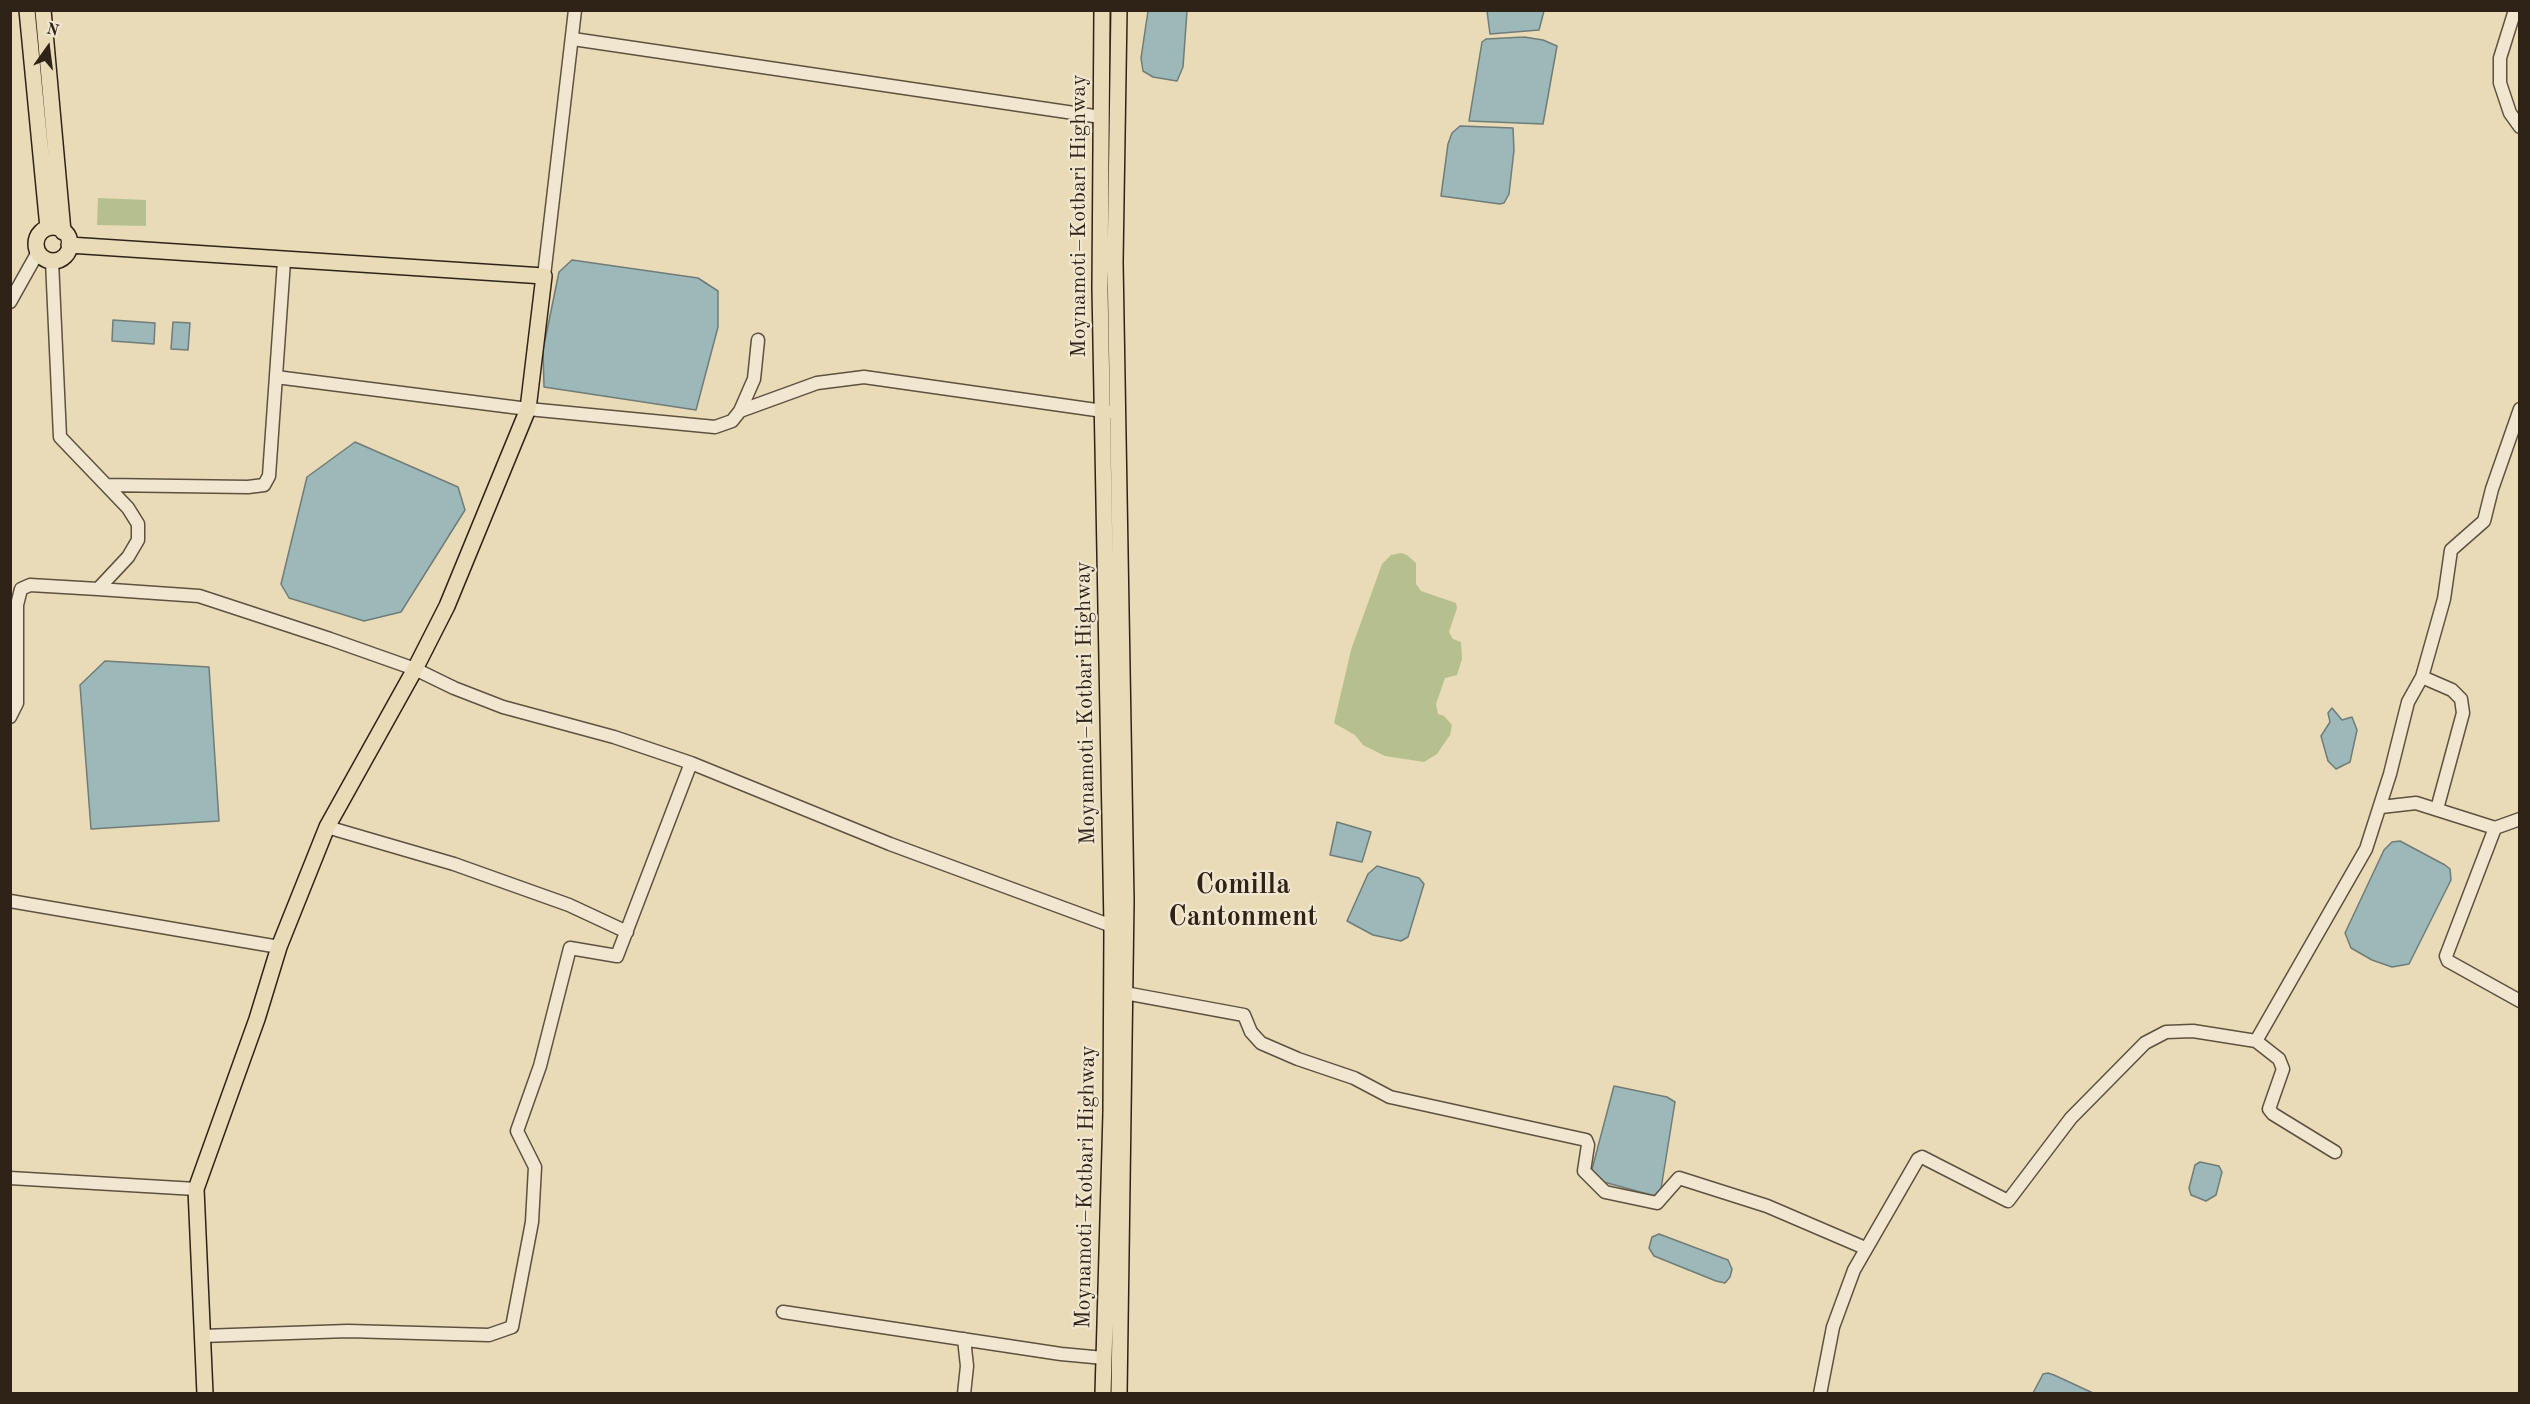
<!DOCTYPE html>
<meta charset="utf-8">
<style>
body{margin:0}
#map{position:relative;width:2530px;height:1404px;overflow:hidden;background:#e9dab8;font-family:"Old Standard TT",serif}
canvas{display:block}
.frame{position:absolute;inset:0;border:12px solid #2f2317;pointer-events:none}
.north{position:absolute;left:18px;top:18px;width:60px;height:60px;-webkit-text-stroke:4px #f1e7d1;paint-order:stroke;rotate:14deg;font-size:16px;font-weight:700;line-height:24px;text-align:center;color:#2f2317}
.north::after{content:'';display:block;margin:auto;width:21px;height:27px;background:#2f2317;clip-path:polygon(50% 0,100% 100%,50% 72%,0 100%)}
</style>
<div id="map">
<canvas width="2530" height="1404"></canvas>
<div class="frame"></div>
<div class="north">N</div>
</div>
<script>
const g = document.querySelector('canvas').getContext('2d');
g.lineJoin = 'round';
function paint(path, color) { g.fillStyle = color; g.fill(path, 'evenodd'); }
const shape = rows => new Path2D(rows.map(r => 'M' + r).join(''));
function stroke(path, color, width, dash) { g.strokeStyle = color; g.lineWidth = width; g.lineCap = dash ? 'butt' : 'round'; g.setLineDash(dash || []); g.stroke(path); }
function drawText(font, color, halo, rows, align = 'center') {
  g.font = font + ' "Old Standard TT",serif'; g.lineWidth = 4.5; g.setLineDash([]); g.textBaseline = 'middle'; g.strokeStyle = halo; g.fillStyle = color; for (const [text, x, y, turn = 0] of rows) {
    g.save(); g.translate(x, y); g.rotate((+turn || 0) * Math.PI / 180); g.textAlign = isNaN(turn) ? turn : align; if (halo) g.strokeText(text, 0, 0); g.fillText(text, 0, 0); g.restore();
  }
}
const green = shape([
 [98,198,146,200,146,226,97,225],
 [1401,553,1407,555,1416,563,1416,584,1421,591,1456,603,1457,608,1449,632,1453,639,1461,642,1462,659,1457,675,1445,678,1436,704,1438,714,1444,716,1452,725,1450,735,1437,754,1424,762,1385,756,1363,745,1355,735,1334,723,1351,650,1382,564,1391,555]
]);
const water = shape([
 [1148,11,1187,11,1183,67,1177,81,1153,77,1143,71,1141,58,1148,11],
 [1487,11,1487,10,1544,11,1539,30,1490,34,1487,11],
 [1524,37,1543,40,1557,46,1543,124,1469,121,1482,42,1486,39,1524,37],
 [1460,126,1513,128,1514,150,1509,194,1504,203,1500,204,1441,196,1448,144,1452,133,1460,126],
 [572,260,698,278,718,291,718,327,696,410,544,387,543,350,559,272,572,260],
 [113,320,155,323,154,344,112,341,113,320],
 [173,322,190,323,188,350,171,349,173,322],
 [355,442,458,487,465,510,401,612,364,621,289,598,281,584,307,477,355,442],
 [105,661,209,667,219,821,91,829,80,685,105,661],
 [2332,708,2342,720,2352,717,2357,730,2350,762,2336,769,2328,761,2321,736,2330,722,2328,713,2332,708],
 [1337,822,1371,832,1362,862,1330,855,1337,822],
 [2400,841,2445,865,2450,869,2451,880,2409,964,2392,967,2372,960,2351,948,2345,933,2384,850,2392,842,2400,841],
 [1377,866,1419,878,1424,884,1408,937,1401,941,1373,935,1347,921,1368,874,1377,866],
 [1614,1086,1667,1097,1675,1102,1661,1189,1655,1196,1600,1181,1591,1173,1614,1086],
 [2200,1162,2219,1166,2222,1172,2216,1195,2206,1201,2191,1195,2189,1188,2195,1165,2200,1162],
 [1659,1234,1728,1260,1732,1269,1730,1277,1725,1283,1716,1281,1654,1256,1649,1248,1652,1237,1659,1234],
 [2048,1373,2054,1375,2093,1393,2033,1393,2043,1374,2048,1373]
]);
const minor = shape([
 [2515,10,2500,58,2500,83,2510,113,2520,127],
 [573,39,1101,117],
 [52,261,60,437,106,485,248,487,264,485,269,476,284,261],
 [544,276,575,10],
 [10,302,38,252],
 [276,377,528,409,715,427,732,421,740,411,754,379,758,340],
 [740,411,817,383,864,377,1110,412],
 [98,589,199,596,330,639,415,669,454,688,503,707,614,737,691,763,890,844,1112,926,1121,926],
 [2422,677,2452,690,2461,699,2463,713,2437,809],
 [10,717,17,703,17,605,21,589,30,585,98,589,128,557,138,540,138,524,128,508,106,485],
 [2381,807,2416,803,2495,828,2520,819],
 [327,827,454,864,569,905,627,932],
 [2495,828,2446,956,2448,961,2520,1001],
 [10,901,279,947],
 [1125,993,1244,1015,1251,1032,1261,1043,1298,1059,1354,1078,1390,1097,1586,1140,1588,1145,1584,1171,1605,1192,1657,1203,1679,1178,1767,1206,1865,1248],
 [2256,1041,2366,849,2390,774,2408,702,2422,677,2444,599,2451,550,2484,521,2492,489,2520,409],
 [10,1178,196,1189],
 [783,1312,1061,1354,1104,1358],
 [202,1336,348,1331,489,1335,512,1327,532,1222,535,1167,517,1131,540,1066,570,948,617,956,691,763],
 [964,1394,967,1366,964,1339],
 [1820,1394,1833,1327,1854,1270,1918,1159,1922,1157,2008,1201,2071,1118,2145,1043,2166,1032,2193,1031,2256,1041,2279,1059,2283,1069,2269,1109,2273,1114,2335,1152]
]);
const major = shape([
 [27,10,48,228],
 [43,10,63,232],
 [1102,10,1100,288,1112,926,1111,1113,1103,1394],
 '36 244a17 17 0 1 1 34 0a17 17 0 1 1-34 0Z',
 [69,245,544,276,528,409,447,606,415,669,327,827,279,947,257,1019,196,1189,205,1394],
 [1119,1394,1126,901,1115,262,1119,10]
]);
const streetNames = [
 ["Moynamoti–Kotbari Highway",1079,216,-90],
 ["Moynamoti–Kotbari Highway",1086,703,-91],
 ["Moynamoti–Kotbari Highway",1086,1187,-89]
];
const districtNames = [
 ["Comilla",1243,886],
 ["Cantonment",1243,918]
];
paint(green, '#b6c08f');
paint(water, '#9cb8b9');
stroke(water, '#707c78', 1.5);
stroke(minor, '#5e513f', 15);
stroke(major, '#2f2317', 18);
stroke(minor, '#f1e7d1', 12);
stroke(major, '#e9dab8', 15);
drawText('22px', '#2f2317', '#f1e7d1', streetNames);
drawText('bold 28px', '#2f2317', '#f1e7d1', districtNames);
</script>
